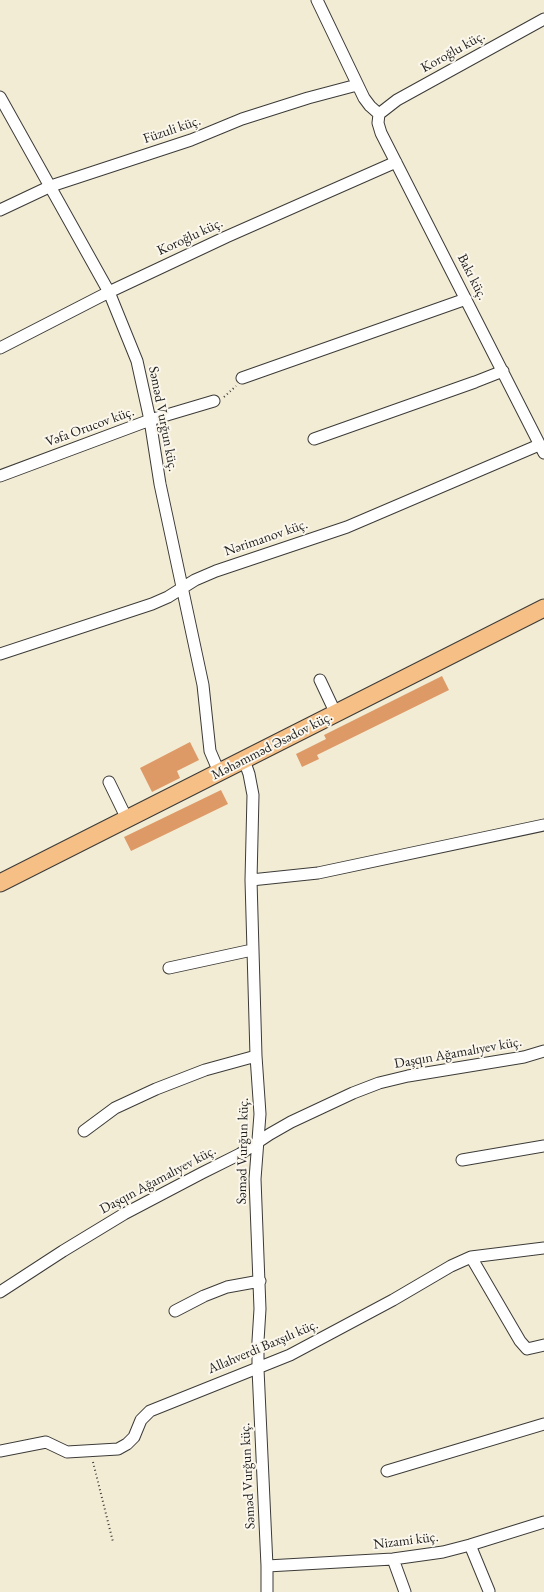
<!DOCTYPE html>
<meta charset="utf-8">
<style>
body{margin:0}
canvas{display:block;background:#f2ecd5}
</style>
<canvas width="544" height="1592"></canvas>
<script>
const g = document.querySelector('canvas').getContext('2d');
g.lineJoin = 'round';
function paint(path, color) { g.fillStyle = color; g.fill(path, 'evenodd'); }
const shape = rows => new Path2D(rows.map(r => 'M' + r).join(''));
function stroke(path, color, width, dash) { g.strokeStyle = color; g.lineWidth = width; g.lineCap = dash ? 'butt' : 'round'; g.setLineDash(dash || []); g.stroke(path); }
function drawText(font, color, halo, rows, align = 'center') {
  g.font = font + ' "EB Garamond",serif'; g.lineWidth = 4; g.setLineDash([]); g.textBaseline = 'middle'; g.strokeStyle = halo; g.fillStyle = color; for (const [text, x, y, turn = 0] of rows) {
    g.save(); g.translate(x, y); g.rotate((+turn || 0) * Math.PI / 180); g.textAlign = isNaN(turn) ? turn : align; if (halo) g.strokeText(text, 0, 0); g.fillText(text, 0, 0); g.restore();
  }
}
const building = shape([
 [442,676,449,690,317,755,319,759,302,767,296,754,326,739,324,735],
 [190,742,199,760,177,771,180,778,152,792,140,768],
 [221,790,228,804,131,851,124,837]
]);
const path = shape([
 [224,397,236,386],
 [93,1462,113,1542]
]);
const street = shape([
 [317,0,364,98,370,106,379,114],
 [0,97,109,292,137,361,150,420,160,484,203,685,210,751,219,772],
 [379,114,378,123,381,133,544,453],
 [379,114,397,100,544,19],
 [0,210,51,186,191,140,242,119,308,98,357,85],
 [0,348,109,292,226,237,396,162],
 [242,378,466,299],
 [314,439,475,382,503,371],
 [0,476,150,420,214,401],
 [0,654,152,604,168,597,195,580,216,571,347,527,539,445],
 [320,680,336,714],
 [244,760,249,774,253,795,251,880,256,1056,260,1114,255,1179,260,1309,258,1341,258,1369,267,1566,267,1592],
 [109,782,127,819],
 [251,880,318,873,544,825],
 [169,968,252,950],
 [84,1131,115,1108,156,1089,205,1070,256,1056],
 [462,1160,544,1146],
 [471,1257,520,1341,527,1349,544,1345],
 [0,1292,63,1251,124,1214,202,1173,240,1154,270,1134,291,1122,353,1093,379,1083,408,1076,524,1057,544,1051],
 [175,1311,204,1296,227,1287,260,1281],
 [0,1451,46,1442,67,1452,118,1449,127,1444,134,1437,141,1420,150,1411,290,1355,393,1300,451,1266,471,1257,544,1248],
 [387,1471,544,1424],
 [470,1545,489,1591],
 [393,1559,405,1592],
 [267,1566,393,1559,443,1552,470,1545,544,1522]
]);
const primary = shape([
 [0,883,544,608]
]);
const streetNames = [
 ["Koroğlu küç.",453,52,-29],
 ["Füzuli küç.",172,130,-19],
 ["Koroğlu küç.",190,237,-25],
 ["Bakı küç.",472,277,63],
 ["Səməd Vurğun küç.",163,419,79],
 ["Vəfa Orucov küç.",90,427,-20],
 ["Nərimanov küç.",266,538,-19],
 ["Məhəmməd Əsədov küç.",272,746,-27],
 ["Daşqın Ağamalıyev küç.",458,1053,-10],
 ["Səməd Vurğun küç.",243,1151,-89],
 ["Daşqın Ağamalıyev küç.",158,1180,-28],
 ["Allahverdi Baxşılı küç.",263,1347,-23],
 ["Səməd Vurğun küç.",248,1476,-93],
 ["Nizami küç.",406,1541,-7]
];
paint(building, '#de9a66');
stroke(street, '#3c3b38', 13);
stroke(primary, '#3c3b38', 19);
stroke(path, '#3c3b38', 2, [1, 3]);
stroke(street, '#fff', 11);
stroke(primary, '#f5bf86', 17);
drawText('14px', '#1c1c1c', '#fbf7ec', streetNames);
</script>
